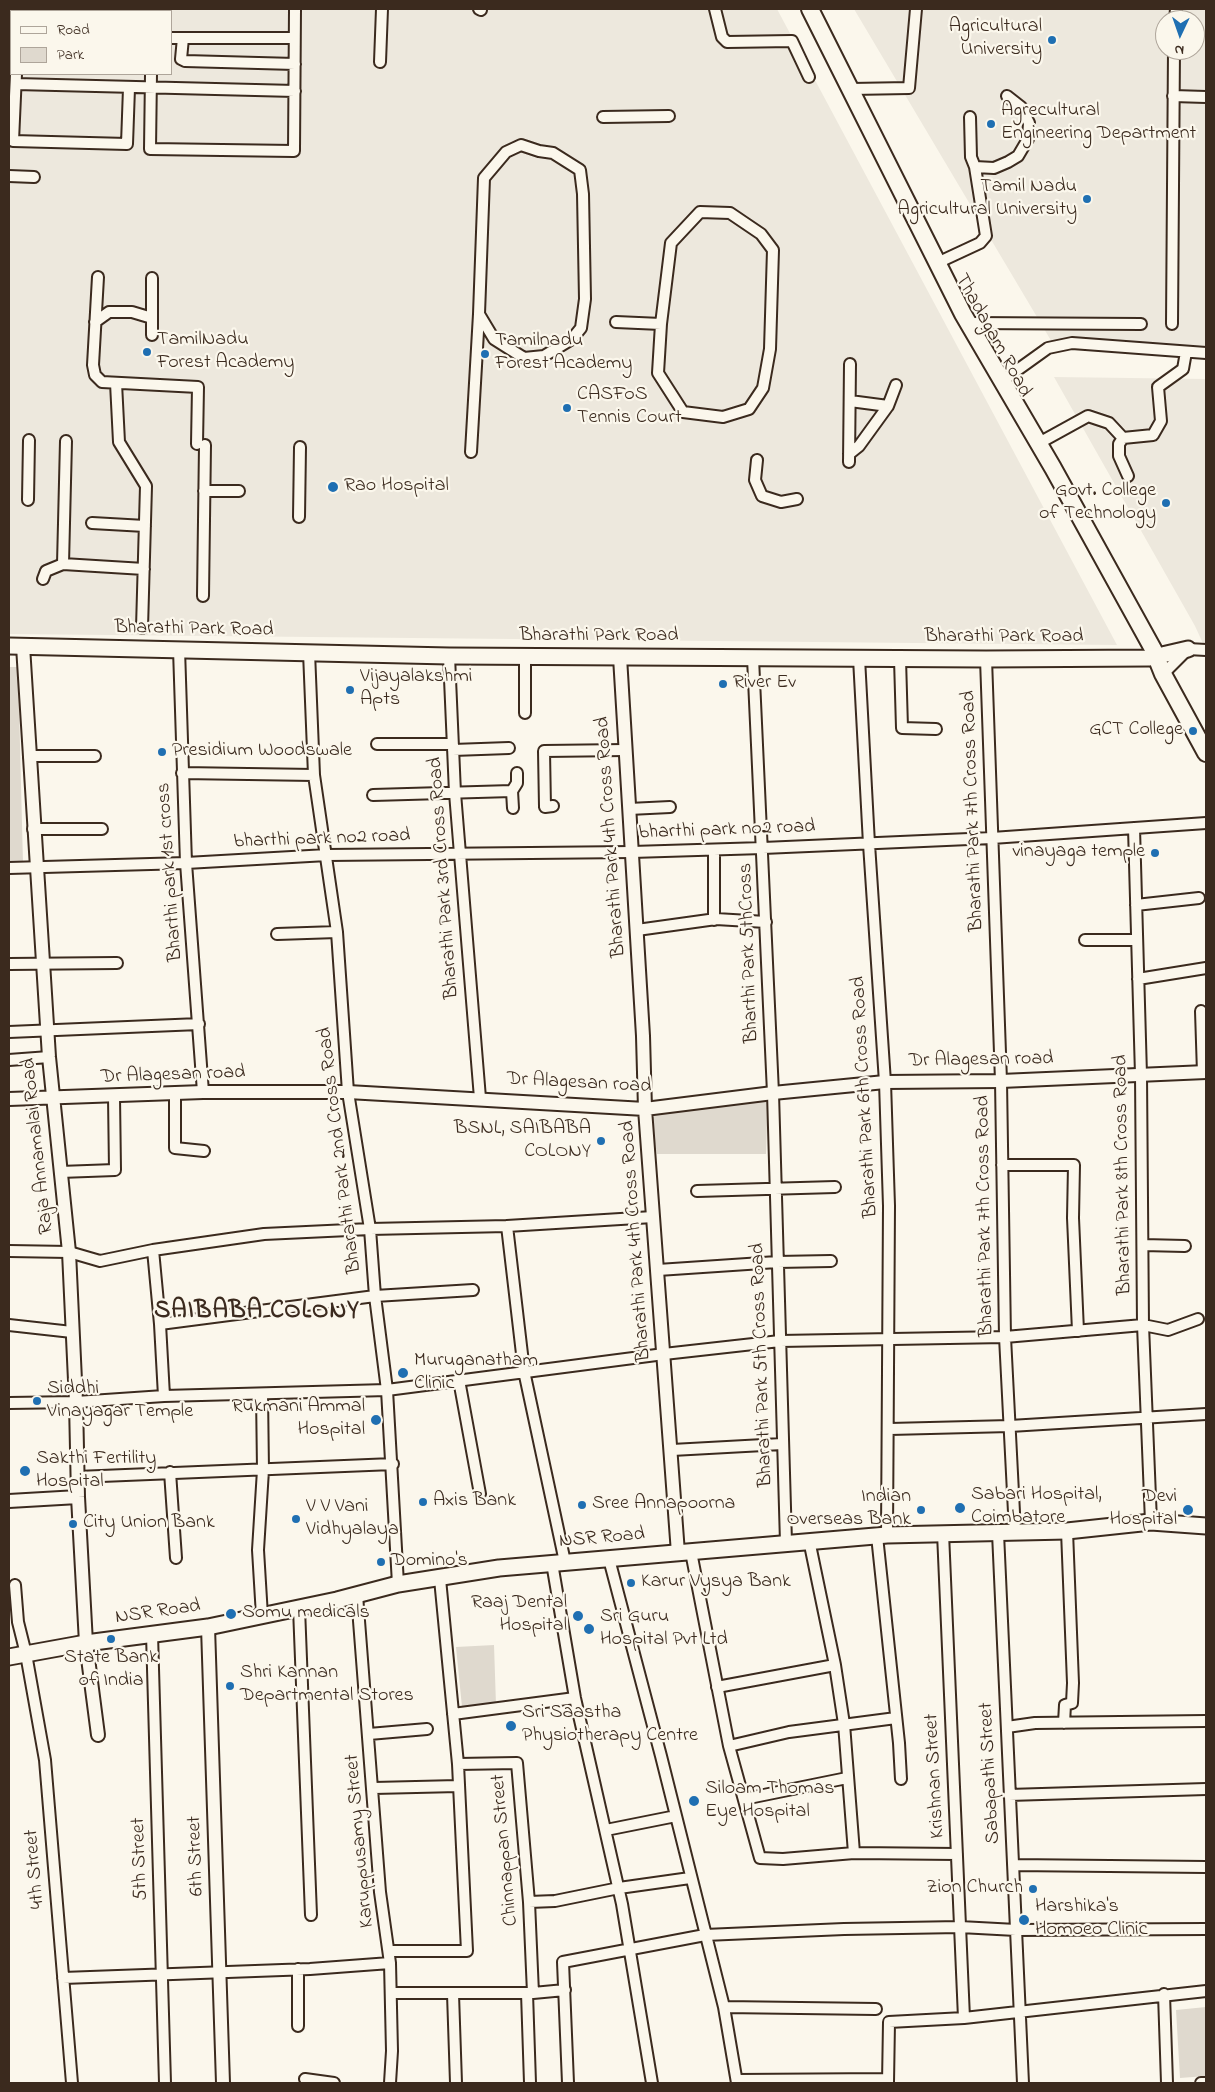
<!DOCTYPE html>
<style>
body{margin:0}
#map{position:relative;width:1215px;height:2092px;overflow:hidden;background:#fbf7ec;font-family:"Indie Flower",sans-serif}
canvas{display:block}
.frame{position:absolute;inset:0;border:10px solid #3b2a1e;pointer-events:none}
.legend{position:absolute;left:10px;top:10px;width:162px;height:65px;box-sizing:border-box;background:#fbf7ec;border:1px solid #aea59a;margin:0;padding:6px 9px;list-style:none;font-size:15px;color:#3b2a1e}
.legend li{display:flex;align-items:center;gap:10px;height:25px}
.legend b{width:25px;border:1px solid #aea59a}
.north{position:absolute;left:1155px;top:10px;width:50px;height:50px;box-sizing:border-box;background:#fbf7ec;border:1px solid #aea59a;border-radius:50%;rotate:183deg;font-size:14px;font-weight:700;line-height:20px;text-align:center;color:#3b2a1e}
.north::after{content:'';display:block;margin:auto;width:18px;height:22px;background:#1f6fb2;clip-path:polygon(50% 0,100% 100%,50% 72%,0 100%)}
</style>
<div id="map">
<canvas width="1215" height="2092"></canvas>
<div class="frame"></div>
<ul class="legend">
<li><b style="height:6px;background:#fbf7ec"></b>Road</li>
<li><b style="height:14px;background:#dfd9ce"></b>Park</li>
</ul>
<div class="north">N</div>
</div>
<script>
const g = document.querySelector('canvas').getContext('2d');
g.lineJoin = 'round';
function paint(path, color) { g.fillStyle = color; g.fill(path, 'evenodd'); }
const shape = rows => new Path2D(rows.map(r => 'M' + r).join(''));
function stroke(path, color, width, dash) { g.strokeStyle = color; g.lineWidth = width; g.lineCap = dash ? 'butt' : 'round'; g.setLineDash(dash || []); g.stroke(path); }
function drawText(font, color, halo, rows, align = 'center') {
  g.font = font + ' "Indie Flower",sans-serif'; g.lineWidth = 4.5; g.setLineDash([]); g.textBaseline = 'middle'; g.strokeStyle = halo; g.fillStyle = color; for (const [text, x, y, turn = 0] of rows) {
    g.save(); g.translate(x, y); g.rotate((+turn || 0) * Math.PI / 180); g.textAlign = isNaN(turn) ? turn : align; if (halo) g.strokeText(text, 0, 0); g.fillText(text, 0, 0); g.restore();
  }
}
const built = shape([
 [9,9,777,9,1117,645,9,634],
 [11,11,171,11,171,74,11,74],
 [854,9,1206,9,1206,353,1056,349],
 [1165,20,1195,20,1195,50,1165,50],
 [1054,377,1206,379,1206,650,1195,626]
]);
const green = shape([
 [9,667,18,667,23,863,9,863],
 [768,1097,766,1154,657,1154,649,1111],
 [494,1645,496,1705,462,1707,456,1647],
 [1206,2007,1206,2076,1180,2078,1176,2010]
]);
const minor = shape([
 [479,9,481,10],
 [715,9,722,37,727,42,792,41,809,77],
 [16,11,16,9],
 [152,11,152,9],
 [1175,20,1176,9],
 [171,38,294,38],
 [183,38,181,59,185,61,295,64],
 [380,62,382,9],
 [16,74,13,141,127,144,129,88],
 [151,74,150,149,294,151,295,9],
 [16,84,295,91],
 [851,89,909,88,916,9],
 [1173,96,1206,97],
 [603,117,669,116],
 [975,167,994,168,1008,162,1018,156,1028,139,1029,123,1021,107,1007,96],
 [9,176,34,177],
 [700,212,730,213,761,234,773,250,770,349,763,388,749,409,723,417,683,412,658,373,661,324,671,243,700,212],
 [937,263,980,243,986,236,975,167,971,157,970,117],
 [98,277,93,365,95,375,102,382,198,387,197,444],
 [95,322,109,312,132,312,152,318,152,278],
 [616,322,661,324],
 [968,323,1141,324],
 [1172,324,1174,50],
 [152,335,152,318],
 [1002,381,1048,348,1072,343,1206,353],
 [116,383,119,442,146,486,142,628],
 [850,401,888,406],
 [1123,438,1153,435,1161,421,1158,387,1183,369,1186,352],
 [1039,443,1088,416,1109,423,1123,438,1119,444,1119,456,1128,476],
 [471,452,479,314,484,178,506,152,521,145,539,151,553,153,580,170,583,194,585,299,581,328,572,339,544,356,524,358,494,339,479,314],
 [849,454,859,446,888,406,896,385],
 [757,460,755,480,762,496,781,502,797,499],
 [849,462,850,364],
 [204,491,239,491],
 [28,500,29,440],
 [299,517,300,447],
 [92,523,145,526],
 [63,564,66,441],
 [43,579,46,571,63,564,144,569],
 [203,596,205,445],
 [179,649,186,863,203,1092],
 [309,652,314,775,337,932,348,1092,370,1229,375,1296,387,1390,398,1584],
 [449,656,455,793,480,1098],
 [753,658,773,1093,786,1542],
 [859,658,869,844,885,1082,889,1206,887,1535],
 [900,659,902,728,936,729],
 [986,659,1001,1081,1005,1337,1015,1532],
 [1163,674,1188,649,1206,650],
 [525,713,525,657],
 [377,744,452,744],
 [453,750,509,748],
 [29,756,95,756],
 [182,773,314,775],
 [373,795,512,791],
 [553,806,545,807,544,751,625,750],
 [513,808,512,791,517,783,517,773],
 [629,809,670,807],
 [1134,828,1141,1075,1143,1325,1151,1522],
 [33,829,102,829],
 [9,868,186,863,327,855,632,852,763,848,992,838,1206,823],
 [1136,905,1199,898],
 [714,920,714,850],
 [637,930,716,919,766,922],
 [277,934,337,932],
 [1085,940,1137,940],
 [9,964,117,963],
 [1138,979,1206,968],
 [1201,1011,1203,1073],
 [9,1032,199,1024],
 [9,1060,49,1057],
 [175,1094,175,1148,204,1151],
 [1002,1165,1074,1165,1073,1218,1078,1331],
 [60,1172,115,1170,114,1097],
 [697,1191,835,1187],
 [507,1226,524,1371,565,1562],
 [1143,1245,1185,1246],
 [153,1250,160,1324,375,1296,473,1290],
 [9,1251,69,1252,100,1261,153,1250,264,1234,370,1229,507,1226,653,1217],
 [658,1270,777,1262,831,1261],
 [160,1324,164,1396],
 [9,1325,72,1332],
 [459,1380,480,1494],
 [9,1403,76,1402,164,1396,387,1390,664,1354,780,1341,1005,1337,1143,1325,1168,1330,1198,1319],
 [890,1429,1010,1426,1206,1414],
 [672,1450,782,1444],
 [170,1472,176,1558],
 [77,1477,393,1464],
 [943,1533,964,2018],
 [998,1533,1023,2083],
 [877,1536,899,1743,901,1779],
 [809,1540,835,1665,844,1724,854,1853],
 [691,1552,729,1746,760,1858,783,1859,854,1853,957,1854],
 [609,1559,661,1756,724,2007,737,2083],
 [552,1563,575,1698,622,1904,652,2083],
 [15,1585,18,1622,26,1654,45,1760,72,2083],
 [357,1595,380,1892,390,1963,392,2051,390,2083],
 [299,1608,311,1915],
 [262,1616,258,1550,263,1470,262,1394],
 [152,1634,165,2083],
 [717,1687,835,1665],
 [453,1714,575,1698],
 [1064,1723,1065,1705,1072,1703,1073,1683,1067,1531],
 [1007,1727,1035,1723,1206,1721],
 [369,1734,427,1729],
 [729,1746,789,1732,896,1718],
 [458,1764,517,1763,529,1902,533,1993],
 [374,1788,458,1786],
 [1009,1795,1206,1789],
 [744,1799,847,1778],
 [606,1830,676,1816],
 [1013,1865,1206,1867],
 [529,1902,555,1901,619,1888,690,1878],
 [389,1951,467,1951,458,1764,440,1579],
 [298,1969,298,2026],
 [63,1978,310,1969,390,1963],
 [392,1993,533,1993,565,1990],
 [527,1993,530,2083],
 [453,1994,456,2083],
 [1164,1994,1167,2083],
 [724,2007,876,2009],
 [305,2079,334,2083],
 [737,2080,888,2079],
 [568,2083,563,1962,705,1935,844,1929,960,1927,1016,1930,1206,1929],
 [888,2083,889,2022,964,2018,1206,1991],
 [1201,2083,1206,2083]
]);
const tertiary = shape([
 [23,646,49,1057,69,1252,76,1402,78,1497,86,1643,98,1735],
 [620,657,643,1036,645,1109,678,1553],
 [9,1099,203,1092,348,1092,645,1109,773,1093,885,1082,1001,1081,1206,1072],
 [9,1501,78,1497],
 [208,1627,223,2083]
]);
const secondary = shape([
 [9,646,449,656,986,659,1149,658,1188,649],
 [9,1657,86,1643,208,1627,337,1600,398,1584,499,1568,887,1535,1067,1531,1151,1522,1206,1526]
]);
const primary = shape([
 [810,9,963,314,1053,468,1153,649,1163,674,1206,753]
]);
const markers = [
 [1052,40,5,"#1f6fb2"],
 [991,124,5,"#1f6fb2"],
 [1087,199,5,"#1f6fb2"],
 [147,352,5,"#1f6fb2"],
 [485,354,5,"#1f6fb2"],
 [567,408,5,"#1f6fb2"],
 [333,487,6,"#1f6fb2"],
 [1166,503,5,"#1f6fb2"],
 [723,684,5,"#1f6fb2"],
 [350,690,5,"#1f6fb2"],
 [1193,731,5,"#1f6fb2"],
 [162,752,5,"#1f6fb2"],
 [1155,853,5,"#1f6fb2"],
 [601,1141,5,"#1f6fb2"],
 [403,1373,6,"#1f6fb2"],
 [37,1401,5,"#1f6fb2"],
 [376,1420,6,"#1f6fb2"],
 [25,1471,6,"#1f6fb2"],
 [423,1502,5,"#1f6fb2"],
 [582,1505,5,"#1f6fb2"],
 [960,1508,6,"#1f6fb2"],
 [921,1510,5,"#1f6fb2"],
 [1188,1510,6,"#1f6fb2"],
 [296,1519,5,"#1f6fb2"],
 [73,1524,5,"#1f6fb2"],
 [381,1562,5,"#1f6fb2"],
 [631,1583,5,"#1f6fb2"],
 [231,1614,6,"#1f6fb2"],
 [578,1616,6,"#1f6fb2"],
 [589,1629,6,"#1f6fb2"],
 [111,1639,5,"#1f6fb2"],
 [230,1686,5,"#1f6fb2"],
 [511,1726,6,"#1f6fb2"],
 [694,1801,6,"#1f6fb2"],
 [1033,1889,5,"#1f6fb2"],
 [1024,1920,6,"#1f6fb2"]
];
const poiNames = [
 ["Agricultural",1042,28,"right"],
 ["University",1042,51,"right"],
 ["Agrecultural",1001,112],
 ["Engineering Department",1001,135],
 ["Tamil Nadu",1077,188,"right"],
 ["Agricultural University",1077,211,"right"],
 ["TamilNadu",157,341],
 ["Forest Academy",157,364],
 ["Tamilnadu",495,342],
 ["Forest Academy",495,365],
 ["CASFoS",577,396],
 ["Tennis Court",577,419],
 ["Rao Hospital",344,487],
 ["Govt. College",1156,492,"right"],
 ["of Technology",1156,515,"right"],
 ["Vijayalakshmi",360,678],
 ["Apts",360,701],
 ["River Ev",733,684],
 ["GCT College",1183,731,"right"],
 ["Presidium Woodswale",172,752],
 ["vinayaga temple",1145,853,"right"],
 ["BSNL, SAIBABA",591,1130,"right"],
 ["COLONY",591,1153,"right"],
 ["Muruganatham",414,1362],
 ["Clinic",414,1385],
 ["Siddhi",47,1390],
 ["Vinayagar Temple",47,1413],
 ["Rukmani Ammal",365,1408,"right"],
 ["Hospital",365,1431,"right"],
 ["Sakthi Fertility",36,1460],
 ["Hospital",36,1483],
 ["Sabari Hospital,",971,1496],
 ["Coimbatore",971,1519],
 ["Indian",911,1498,"right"],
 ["Overseas Bank",911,1521,"right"],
 ["Devi",1177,1498,"right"],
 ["Hospital",1177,1521,"right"],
 ["Axis Bank",433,1502],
 ["Sree Annapoorna",592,1505],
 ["V V Vani",306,1508],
 ["Vidhyalaya",306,1531],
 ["City Union Bank",83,1524],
 ["Domino's",391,1562],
 ["Karur Vysya Bank",641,1583],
 ["Raaj Dental",567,1604,"right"],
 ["Hospital",567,1627,"right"],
 ["Somu medicals",242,1614],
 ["Sri Guru",600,1618],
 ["Hospital Pvt Ltd",600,1641],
 ["State Bank",111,1659,"center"],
 ["of India",111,1682,"center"],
 ["Shri Kannan",240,1674],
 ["Departmental Stores",240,1697],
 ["Sri Saastha",522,1714],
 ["Physiotherapy Centre",522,1737],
 ["Siloam Thomas",705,1790],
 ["Eye Hospital",705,1813],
 ["Zion Church",1023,1889,"right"],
 ["Harshika's",1035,1908],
 ["Homoeo Clinic",1035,1931]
];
const streetNames = [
 ["Thadagam Road",992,336,61],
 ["Bharathi Park Road",194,630,1],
 ["Bharathi Park Road",599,637],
 ["Bharathi Park Road",1004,638],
 ["Bharathi Park 7th Cross Road",974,811,-92],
 ["bharthi park no2 road",727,831,-2],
 ["Bharathi Park 4th Cross Road",612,837,-94],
 ["bharthi park no2 road",322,840,-2],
 ["Bharthi park 1st cross",171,872,-94],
 ["Bharathi Park 3rd Cross Road",445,878,-94],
 ["Bharthi Park 5thCross",750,953,-92],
 ["Dr Alagesan road",981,1061,-1],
 ["Dr Alagesan road",173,1076,-2],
 ["Dr Alagesan road",579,1084,3],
 ["Bharathi Park 6th Cross Road",866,1097,-93],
 ["Raja Annamalai Road",39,1146,-96],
 ["Bharathi Park 2nd Cross Road",341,1150,-97],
 ["Bharathi Park 8th Cross Road",1124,1175,-91],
 ["Bharathi Park 7th Cross Road",986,1216,-91],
 ["Bharathi Park 4th Cross Road",637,1241,-94],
 ["Bharathi Park 5th Cross Road",763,1365,-92],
 ["NSR Road",602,1539,-5],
 ["NSR Road",158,1613,-8],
 ["Sabapathi Street",991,1773,-93],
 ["Krishnan Street",936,1776,-93],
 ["Karuppusamy Street",361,1841,-95],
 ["Chinnappan Street",506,1850,-95],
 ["6th Street",197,1856,-92],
 ["5th Street",141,1859,-92],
 ["4th Street",36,1869,-95]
];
const districtNames = [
 ["SAIBABA COLONY",257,1313]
];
paint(built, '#ede8dd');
paint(green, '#dfd9ce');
stroke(minor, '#3b2a1e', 14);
stroke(tertiary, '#3b2a1e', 16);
stroke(secondary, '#3b2a1e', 19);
stroke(primary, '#3b2a1e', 20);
stroke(minor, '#fbf7ec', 10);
stroke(tertiary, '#fbf7ec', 12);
stroke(secondary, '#fbf7ec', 15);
stroke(primary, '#fbf7ec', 16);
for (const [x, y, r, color] of markers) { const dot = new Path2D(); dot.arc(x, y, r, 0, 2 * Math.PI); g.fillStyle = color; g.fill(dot); stroke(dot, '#fbf7ec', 2); }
drawText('20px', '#3b2a1e', '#fbf7ec', poiNames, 'left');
drawText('20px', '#3b2a1e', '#fbf7ec', streetNames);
g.letterSpacing = '1px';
drawText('bold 25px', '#3b2a1e', '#fbf7ec', districtNames);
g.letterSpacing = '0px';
</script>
